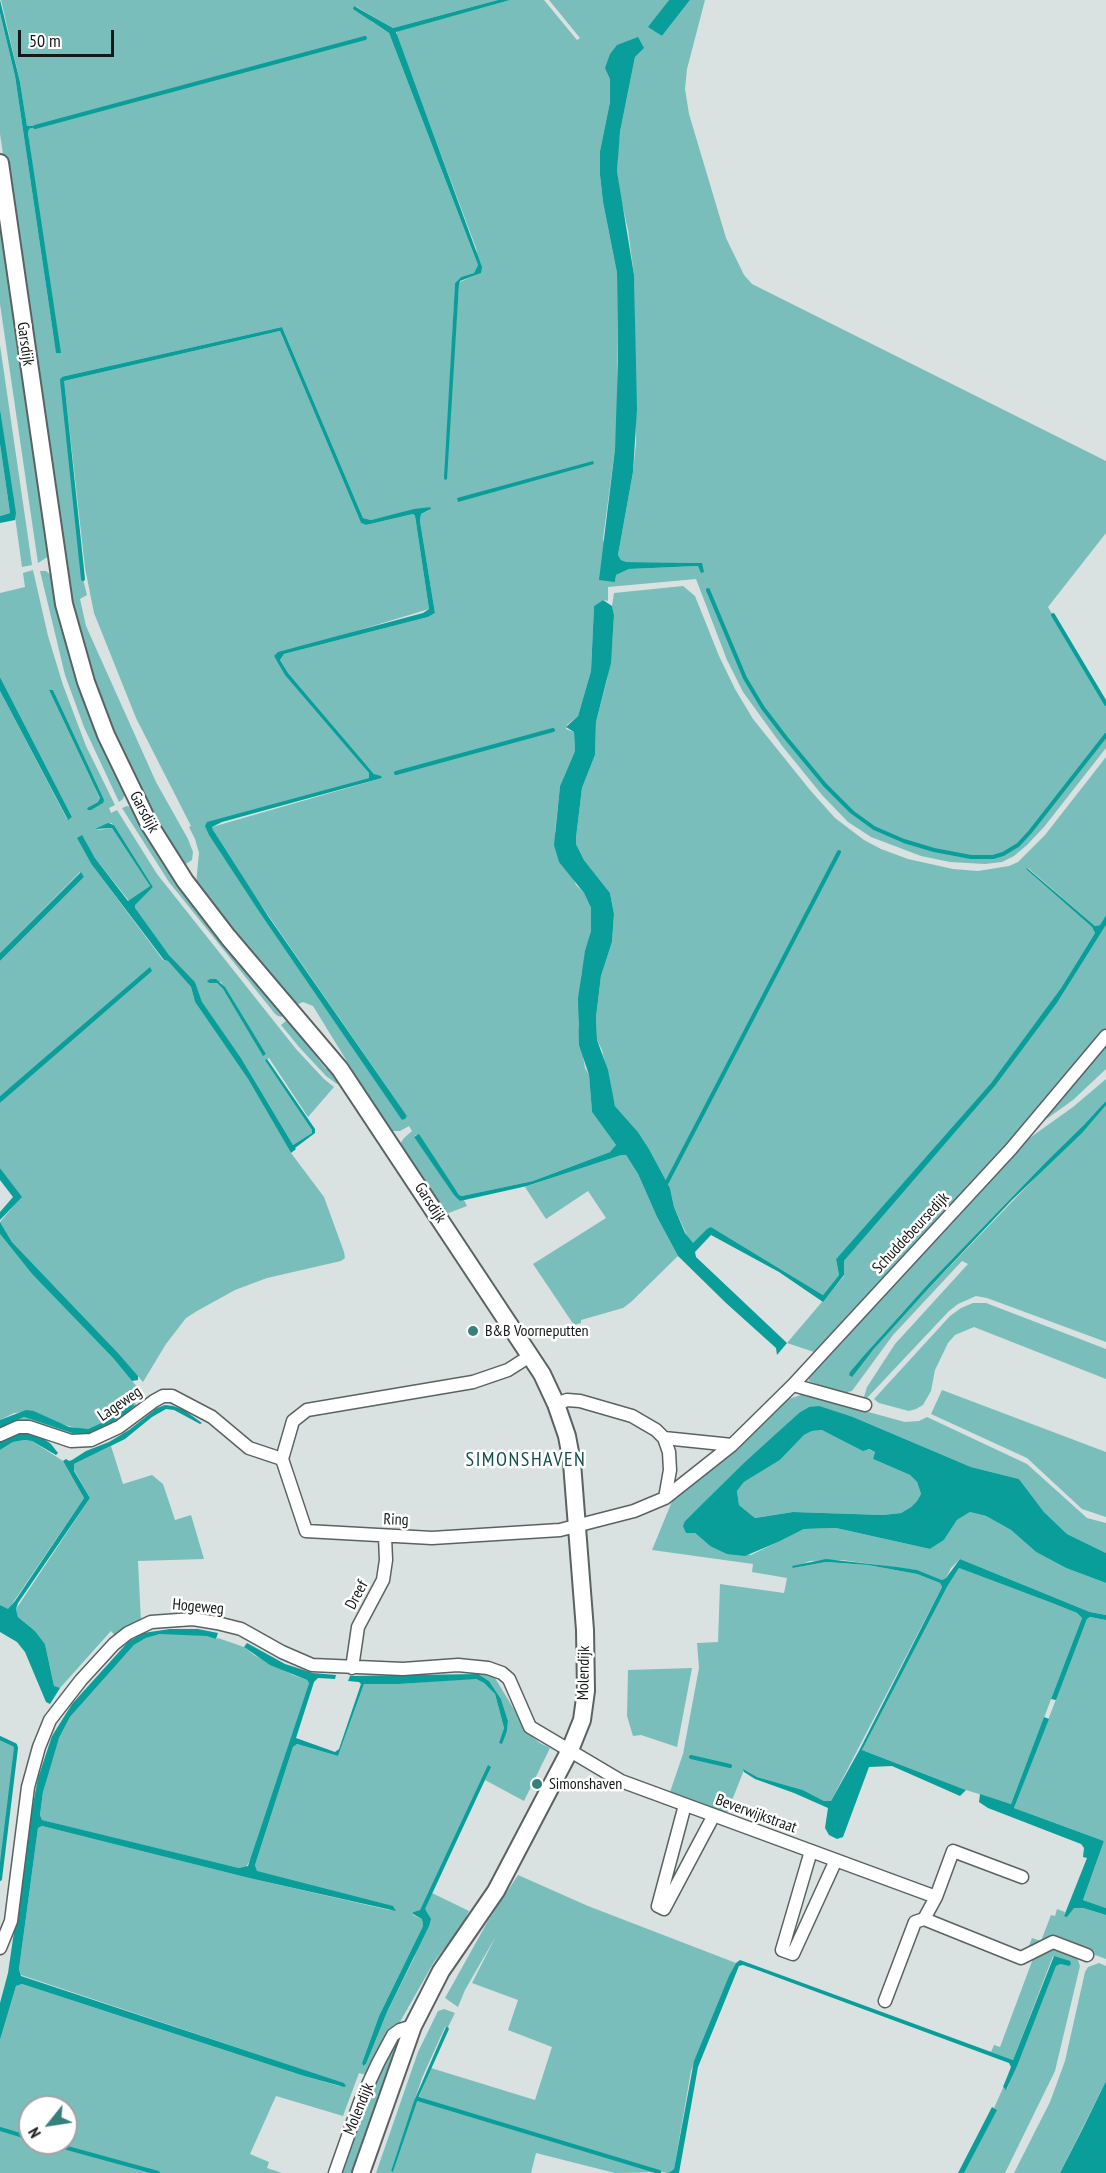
<!DOCTYPE html>
<style>
body{margin:0}
#map{position:relative;width:1106px;height:2173px;overflow:hidden;background:#d9e1e1;font-family:"PT Sans Narrow",sans-serif}
canvas{display:block}
.north{position:absolute;left:18px;top:2095px;width:60px;height:60px;box-sizing:border-box;background:#fff;border:2px solid #a2a3a3;border-radius:50%;rotate:240deg;font-size:16px;font-weight:700;line-height:24px;text-align:center;color:#161919}
.north::after{content:'';display:block;margin:auto;width:21px;height:27px;background:#38807d;clip-path:polygon(50% 0,100% 100%,50% 72%,0 100%)}
.scale{position:absolute;left:18px;top:30px;width:96px;height:27px;box-sizing:border-box;border:3px solid #161919;border-top:0;padding-left:8px;font-size:18px;line-height:21px;white-space:nowrap;color:#161919;-webkit-text-stroke:4px #fff;paint-order:stroke}
</style>
<div id="map">
<canvas width="1106" height="2173"></canvas>
<div class="north">N</div>
<div class="scale">50 m</div>
</div>
<script>
const g = document.querySelector('canvas').getContext('2d');
g.lineJoin = 'round';
function paint(path, color) { g.fillStyle = color; g.fill(path, 'evenodd'); }
const shape = rows => new Path2D(rows.map(r => 'M' + r).join(''));
function stroke(path, color, width, dash) { g.strokeStyle = color; g.lineWidth = width; g.lineCap = dash ? 'butt' : 'round'; g.setLineDash(dash || []); g.stroke(path); }
function drawText(font, color, halo, rows, align = 'center') {
  g.font = font + ' "PT Sans Narrow",sans-serif'; g.lineWidth = 5; g.setLineDash([]); g.textBaseline = 'middle'; g.strokeStyle = halo; g.fillStyle = color; for (const [text, x, y, turn = 0] of rows) {
    g.save(); g.translate(x, y); g.rotate((+turn || 0) * Math.PI / 180); g.textAlign = isNaN(turn) ? turn : align; if (halo) g.strokeText(text, 0, 0); g.fillText(text, 0, 0); g.restore();
  }
}
const green = shape([
 [1,0,498,0,393,28,355,6,372,22,389,33,478,265,474,273,461,277,455,283,445,480,459,285,460,282,480,273,476,248,397,37,397,31,510,0,544,0,577,40,580,38,549,0,669,0,649,27,662,36,690,0,705,0,687,69,685,89,689,114,726,238,744,275,752,284,1106,461,1106,533,1048,607,1106,704,1106,748,1044,827,1027,845,1014,856,1002,862,985,864,950,862,921,856,871,837,848,822,822,795,783,747,743,692,727,660,696,579,608,587,608,601,603,600,594,606,591,671,578,716,567,725,566,729,574,732,575,751,560,786,555,832,576,885,584,893,591,908,591,931,581,976,578,1024,585,1068,589,1075,592,1112,616,1145,614,1150,610,1152,533,1181,462,1196,459,1195,416,1135,414,1137,460,1201,464,1200,467,1206,446,1214,401,1148,400,1144,404,1138,412,1131,409,1126,400,1131,392,1131,388,1128,313,1006,303,1002,296,1005,234,933,196,884,199,853,195,839,189,827,191,826,136,718,94,613,85,568,64,381,280,331,361,523,366,525,413,514,415,516,429,609,274,656,369,773,369,778,206,824,264,919,403,1120,407,1116,241,876,215,836,212,827,382,778,374,774,288,673,280,660,284,654,428,617,435,613,420,521,421,514,430,510,430,507,371,520,363,518,282,327,61,377,83,579,87,595,80,599,86,626,156,782,188,839,193,852,192,860,184,865,149,810,99,701,70,599,0,134,0,13,15,76,56,353,28,133,29,129,35,127,35,126,27,126,20,82],
 [644,48,635,57,620,132,618,150,617,171,621,199,628,230,634,275,636,443,633,472,618,555,621,560,625,562,701,563,698,566,629,569,616,575,615,582,603,539,615,449,618,412,617,273,603,202,600,175,600,151,610,102,610,79],
 [0,225,49,556,38,563,0,304],
 [0,345,32,565,22,567,0,409],
 [0,444,10,513,0,516],
 [33,570,48,636,63,685,86,746,115,805,109,808,111,813,117,810,157,874,296,1049,324,1079,334,1087,308,1117,269,1058,266,1060,312,1130,312,1133,293,1145,241,1058,202,1003,195,982,169,955,134,908,134,905,153,887,114,825,111,823,97,830,112,828,150,886,129,901,95,858,82,836,92,865,163,960,168,961,191,987,195,1002,248,1079,291,1153,324,1197,344,1252,345,1258,341,1261,267,1278,235,1290,197,1311,186,1318,166,1344,143,1382,119,1354,12,1242,0,1222,21,1197,0,1168,0,1103,52,1057,31,1070,0,1096,0,961,84,877,80,872,0,953,0,691,67,819,72,817,0,677,0,593,25,587,23,573],
 [49,690,53,690,102,804,87,808,98,802,100,798],
 [208,981,221,982,266,1054,263,1055,223,989,217,983,209,983],
 [40,571,46,571,52,576,72,662,98,735,125,793,123,799,119,802,84,727,65,675],
 [683,586,695,596,719,656,735,689,753,719,810,790,835,818,864,840,881,849,908,859,953,869,978,871,1009,866,1018,862,1045,835,1106,757,1106,915,1100,925,1095,926,1028,868,1026,869,1092,927,1095,933,1061,988,991,1083,836,1259,839,1275,823,1295,711,1227,693,1244,690,1242,674,1207,670,1188,649,1149,638,1132,615,1106,602,1050,597,1040,596,1017,601,976,612,942,614,914,610,893,584,860,576,844,576,838,582,788,595,755,596,722,607,680,612,644,614,615,612,606,614,593],
 [127,806,133,808,224,942,283,1015,281,1017,276,1015,169,882,122,808],
 [1106,925,1106,1029,1098,1041,1053,1099,817,1353,787,1343,844,1276,844,1261,995,1086,1057,1003],
 [287,1020,326,1069,329,1067,341,1081,337,1084,326,1076,299,1047,281,1025],
 [1106,1041,1106,1069,1073,1100,1031,1130],
 [1106,1079,1106,1101,1091,1119,1106,1103,1106,1342,987,1298,976,1296,958,1304,949,1311,867,1398,864,1397,867,1387,895,1344,968,1264,962,1261,893,1335,852,1391,844,1393,837,1392,809,1381,808,1374,1024,1142,1073,1107],
 [1083,1128,927,1290,864,1360,867,1352,929,1283,1044,1164],
 [621,1154,626,1155,638,1174,657,1217,678,1256,631,1302,623,1308,581,1320,581,1323,574,1325,533,1264,606,1218,588,1191,546,1219,525,1187],
 [0,1234,32,1274,113,1358,138,1388,131,1398,139,1408,118,1424,86,1437,0,1432,1,1427,24,1417,72,1433,103,1429,131,1403,112,1418,88,1429,80,1429,61,1424,34,1411,14,1413,0,1420],
 [973,1303,986,1303,1106,1349,1106,1379,974,1327,955,1335,948,1343,935,1370,931,1391,923,1405,916,1409,909,1411,879,1403,874,1399,950,1316,961,1308],
 [942,1390,1106,1452,1106,1517,1082,1509,1027,1458,931,1414],
 [801,1395,806,1395,905,1422,919,1421,927,1417,1027,1464,1087,1518,1106,1523,1106,1553,1067,1534,1044,1512,1019,1479,971,1467,853,1417,809,1407,800,1412,685,1521,695,1533,710,1546,751,1555,804,1529,836,1528,930,1549,944,1540,957,1520,970,1512,986,1516,1011,1530,1036,1552,1066,1568,1106,1583,1106,1615,1090,1612,960,1559,951,1568,946,1578,942,1580,916,1570,842,1560,810,1561,793,1568,826,1562,868,1565,917,1574,940,1583,942,1587,831,1801,824,1801,803,1790,757,1777,744,1770,727,1813,670,1792,683,1754,699,1668,697,1643,718,1642,720,1584,784,1593,787,1578,752,1572,753,1564,652,1550,673,1499,782,1401],
 [822,1430,868,1449,875,1452,873,1459,910,1475,917,1482,921,1494,917,1501,911,1507,901,1513,883,1515,793,1512,755,1518,739,1505,737,1491,744,1482,780,1460,804,1435,812,1431],
 [23,1440,32,1441,63,1461,84,1498,8,1610,0,1605,0,1450,13,1442],
 [111,1446,123,1484,152,1475,163,1484,175,1520,191,1515,204,1559,138,1561,141,1622,117,1638,111,1631,60,1688,56,1688,54,1686,45,1644,35,1631,18,1617,16,1609,90,1498,74,1470,74,1464],
 [959,1568,1052,1603,1077,1613,1082,1618,1011,1804,966,1790,862,1750,947,1587],
 [1090,1617,1106,1620,1106,1908,1083,1900,1104,1841,1014,1808,1087,1619],
 [160,1634,187,1634,206,1636,216,1639,218,1638,244,1647,254,1655,293,1675,307,1680,309,1683,251,1859,246,1867,239,1868,65,1826,42,1820,40,1815,43,1792,51,1761,59,1738,70,1717,134,1645,146,1638],
 [692,1668,677,1747,641,1735,633,1736,627,1716,628,1670],
 [479,1670,486,1672,495,1678,529,1734,540,1743,550,1748,524,1801,485,1780,491,1767,420,1910,413,1912,413,1915,422,1919,423,1926,379,2016,362,2063,363,2066,366,2064,387,2012,414,1958,428,1914,424,1910,432,1893,469,1911,462,1925,434,1962,400,2022,389,2035,369,2072,366,2075,359,2073,343,2116,276,2096,250,2154,269,2162,267,2168,282,2173,0,2173,0,2040,16,1986,22,1984,304,2076,339,2086,345,2085,343,2083,21,1975,19,1969,38,1828,42,1826,249,1878,389,1910,395,1908,257,1872,255,1865,293,1747,297,1744,338,1756,364,1684,399,1684,466,1679,476,1679,484,1683,495,1694,504,1728,500,1742,507,1731,508,1721,501,1699,489,1681,478,1674],
 [30,2107,66,2107,66,2143,30,2143],
 [0,1738,15,1745,16,1748,0,1879],
 [518,1875,588,1906,736,1963,691,2071,674,2169,670,2172,615,2173,536,2153,531,2173,376,2173,418,2052,438,2011,444,2009,455,2013,448,2027,445,2027,422,2078,391,2171,393,2172,417,2102,431,2068,535,2100,552,2047,508,2030,518,2000,472,1983,496,1936,465,1990,458,2007,445,1998,488,1921],
 [1074,1908,1083,1908,1106,1915,1106,1959,1052,1939,1027,1951,1032,1938,1041,1941,1051,1915,1055,1916,1057,1909,1065,1912,1064,1916],
 [1054,1946,1076,1954,1080,1966,1055,2071,1005,2173,964,2173,996,2110,994,2108,1003,2088,1007,2089,1056,1965,1060,1964,1069,1966,1053,1956,1013,2060,991,2052,994,2045,1000,2047,1034,1956],
 [1099,1963,1106,1966,1106,2081,1060,2173,1014,2173,1050,2102,1065,2061,1085,1972,1088,1967],
 [400,2036,354,2173,338,2173,363,2108,388,2049]
]);
const water = shape([
 [0,0,20,82,27,126,35,126,35,127,29,129,28,133,61,353,56,353,15,76,0,13],
 [498,0,510,0,396,32,482,267,481,273,460,281,459,285,447,479,445,480,444,478,455,283,461,277,474,273,478,265,389,33,353,9,354,6,393,28],
 [669,0,690,0,662,36,648,27],
 [638,37,644,48,635,57,620,132,617,171,634,275,637,409,633,472,618,555,621,560,626,562,702,563,704,572,701,573,698,566,629,569,616,575,615,582,599,580,615,449,618,362,617,273,603,202,600,175,600,151,610,102,610,79,605,68,610,54,617,45],
 [282,327,363,518,371,520,414,509,430,507,431,509,421,514,420,521,435,613,428,617,284,654,280,660,288,673,374,774,381,776,382,778,222,822,212,827,213,830,268,916,407,1116,405,1119,402,1120,264,919,209,835,205,826,207,822,218,819,369,778,369,773,285,675,274,656,278,652,423,613,429,609,415,516,413,514,366,525,361,523,280,331,64,381,61,377],
 [0,409,16,513,15,520,0,523,0,516,10,513,0,444],
 [593,461,594,464,458,502,457,498],
 [603,600,612,606,614,615,611,663,596,722,595,755,582,788,576,838,576,844,584,860,610,893,614,914,612,942,601,976,596,1017,597,1040,608,1070,615,1106,638,1132,649,1149,670,1188,674,1207,685,1233,693,1243,707,1229,711,1227,823,1295,839,1275,836,1259,991,1083,1061,988,1095,933,1092,927,1026,869,1027,868,1095,926,1100,925,1106,915,1106,925,1057,1003,995,1086,844,1261,844,1275,823,1302,779,1272,711,1235,695,1252,696,1257,787,1343,777,1355,776,1348,726,1303,678,1256,657,1217,638,1174,626,1155,621,1155,527,1186,460,1201,454,1195,414,1137,419,1134,459,1195,462,1196,533,1181,610,1152,616,1145,592,1112,589,1075,579,1045,578,998,585,951,591,931,591,908,584,893,559,862,554,845,560,786,575,751,574,732,566,727,578,716,591,671,594,606],
 [0,677,72,817,68,820,0,691],
 [49,690,53,690,104,800,103,803,91,810,88,810,87,808,98,802,100,798],
 [108,823,114,825,153,887,135,905,135,908,169,955,195,982,202,1002,241,1058,293,1145,312,1133,312,1130,265,1060,267,1059,315,1129,315,1133,295,1148,296,1149,291,1153,248,1079,195,1002,191,987,168,961,164,960,92,865,77,838,82,835,95,858,128,901,150,886,112,828,95,829],
 [81,872,84,877,0,961,0,953],
 [150,967,152,971,0,1103,0,1096],
 [210,979,216,979,225,987,266,1054,263,1056,223,989,217,983,209,983,207,981],
 [1106,1101,1106,1105,1082,1133,1012,1200,927,1290,873,1350,852,1377,849,1375,850,1372,867,1352,929,1283,1044,1164,1084,1125],
 [0,1168,22,1197,0,1220,0,1212,13,1197,0,1180],
 [0,1222,12,1242,119,1354,138,1376,138,1380,132,1381,113,1358,32,1274,0,1234],
 [132,1403,134,1406,117,1421,91,1434,72,1433,24,1417,0,1428,0,1420,26,1410,34,1411,69,1427,88,1429,112,1418],
 [165,1405,173,1406,184,1410,202,1423,200,1424,174,1410,166,1409,152,1417,125,1439,74,1464,74,1471,90,1498,18,1603,16,1609,18,1617,35,1631,45,1644,54,1686,60,1688,50,1704,46,1702,25,1652,17,1642,0,1632,0,1605,8,1609,15,1601,84,1498,63,1461,66,1459,69,1461,72,1460,86,1451,109,1442,129,1430,157,1408],
 [819,1406,853,1417,971,1467,1019,1479,1044,1512,1067,1534,1106,1553,1106,1583,1066,1568,1036,1552,1011,1530,986,1516,970,1512,957,1520,944,1540,930,1549,836,1528,804,1529,778,1542,745,1556,727,1554,710,1546,695,1533,686,1533,683,1526,685,1521,745,1462,800,1412,809,1407],
 [822,1430,863,1451,869,1449,875,1452,873,1459,910,1475,917,1482,921,1494,917,1501,911,1507,901,1513,883,1515,793,1512,755,1518,739,1505,737,1491,744,1482,780,1460,804,1435,812,1431],
 [21,1432,37,1434,51,1444,58,1453,56,1455,32,1441,24,1440,13,1442,0,1450,0,1440],
 [826,1559,897,1567,917,1570,942,1580,946,1578,960,1559,1090,1612,1106,1615,1106,1620,1090,1617,1087,1619,1056,1700,1051,1699,1082,1618,1077,1613,1052,1603,959,1568,947,1587,862,1750,966,1790,960,1796,892,1766,869,1767,843,1837,837,1839,829,1835,825,1828,828,1808,794,1793,755,1779,744,1772,743,1769,757,1777,803,1790,824,1801,831,1801,860,1749,942,1587,940,1583,917,1574,868,1565,826,1562,793,1568,792,1566],
 [170,1629,198,1629,218,1633,216,1639,206,1636,160,1634,146,1638,134,1645,70,1717,59,1738,43,1792,40,1815,42,1820,239,1868,248,1866,309,1683,307,1680,270,1665,244,1647,247,1643,285,1664,313,1673,336,1675,335,1679,318,1678,314,1682,296,1738,335,1752,339,1749,361,1684,359,1682,348,1681,350,1676,478,1674,489,1681,501,1699,508,1721,507,1731,502,1744,499,1743,504,1728,495,1694,484,1683,476,1679,399,1684,364,1684,338,1756,297,1744,293,1747,255,1865,257,1871,393,1906,396,1911,249,1878,42,1826,38,1828,19,1969,21,1976,344,2083,346,2086,344,2087,304,2076,22,1984,16,1986,0,2040,0,2003,8,1973,31,1815,38,1778,52,1736,72,1704,128,1642,143,1633],
 [1044,1717,1049,1719,1014,1808,1104,1841,1083,1900,1106,1908,1106,1915,1083,1908,1074,1908,1067,1917,1064,1916,1087,1858,1083,1857,1084,1848,1081,1844,988,1808,979,1802,980,1794,1011,1804],
 [488,1765,491,1767,425,1909,431,1919,429,1926,387,2012,366,2064,363,2066,362,2063,379,2016,423,1926,422,1919,413,1914,413,1912,420,1910],
 [1054,1956,1070,1961,1071,1964,1069,1966,1060,1964,1056,1966,1017,2066,1006,2090,1003,2087,1011,2067,1009,2063,760,1971,743,1965,739,1966,698,2067,679,2173,664,2173,670,2172,674,2169,694,2061,729,1976,736,1963,740,1960,1013,2060],
 [446,2027,448,2027,449,2029,419,2096,393,2172,391,2171,414,2101],
 [1106,2081,1106,2173,1060,2173,1083,2128],
 [992,2107,997,2110,964,2173,958,2173]
]);
const stream = shape([
 [35,127,365,38],
 [62,380,83,579],
 [708,590,745,678,763,708,786,738,825,785,852,812,874,828,904,841,934,850,971,857,993,857,1003,854,1018,845,1030,832,1106,735],
 [1053,615,1106,704],
 [396,773,553,730],
 [667,1182,839,852],
 [0,1738,15,1745,16,1748,0,1879],
 [691,1757,730,1766],
 [418,2099,659,2172],
 [0,2129,30,2138],
 [49,2143,158,2173]
]);
const street = shape([
 [530,1356,508,1370,473,1382,307,1410,293,1421,282,1459,306,1531,432,1538,560,1530,634,1511,665,1498,732,1445,793,1385,1011,1149,1106,1036],
 [793,1385,865,1405],
 [556,1404,567,1400,580,1401,632,1416,656,1430,664,1438,669,1452,670,1470,665,1498],
 [0,1435,18,1427,29,1427,71,1441,91,1440,119,1427,154,1401,163,1396,172,1396,212,1417,249,1448,282,1459],
 [664,1438,732,1445],
 [352,1668,358,1627,383,1580,386,1560,385,1537],
 [685,1805,658,1906,664,1909,714,1815],
 [811,1851,782,1950,793,1954,836,1860],
 [936,1897,953,1851,1022,1877],
 [0,1948,11,1921,28,1787,39,1747,50,1720,81,1680,114,1644,128,1633,151,1622,193,1619,217,1623,241,1629,282,1652,312,1665,403,1669,458,1665,488,1668,502,1673,509,1679,530,1727,621,1781,936,1897,924,1919,1021,1958,1053,1942,1087,1955],
 [885,2001,915,1922,924,1919],
 [335,2173,360,2102,378,2063,393,2035,400,2030,413,2026]
]);
const secondary = shape([
 [0,163,64,604,86,682,106,735,149,824,185,881,228,937,340,1069,542,1374,556,1404,567,1436,572,1463,585,1630,586,1691,582,1720,570,1750,496,1891,441,1971,413,2026,361,2173]
]);
const markers = [
 [473,1331,6,"#38807d"],
 [537,1784,6,"#38807d"]
];
const streetNames = [
 ["Garsdijk",25,344,82],
 ["Garsdijk",144,812,62],
 ["Garsdijk",430,1203,57],
 ["Schuddebeursedijk",911,1233,-47],
 ["Lageweg",120,1404,-34],
 ["Ring",396,1520,2],
 ["Dreef",357,1595,-62],
 ["Hogeweg",198,1607,5],
 ["Molendijk",584,1673,-89],
 ["Beverwijkstraat",756,1814,20],
 ["Molendijk",359,2109,-68]
];
const poiNames = [
 ["B&B Voorneputten",485,1331],
 ["Simonshaven",549,1784]
];
const quarterNames = [
 ["SIMONSHAVEN",526,1460]
];
paint(green, '#7abebb');
paint(water, '#0a9e9a');
stroke(stream, '#0a9e9a', 4);
stroke(street, '#5b6262', 15);
stroke(secondary, '#5b6262', 20);
stroke(street, '#fff', 12);
stroke(secondary, '#fff', 16);
for (const [x, y, r, color] of markers) { const dot = new Path2D(); dot.arc(x, y, r, 0, 2 * Math.PI); g.fillStyle = color; g.fill(dot); stroke(dot, '#fff', 2); }
drawText('16px', '#161919', '#fff', streetNames);
drawText('16px', '#161919', '#fff', poiNames, 'left');
g.letterSpacing = '1.5px';
drawText('20px', '#124f4d', '#fff', quarterNames);
g.letterSpacing = '0px';
</script>
